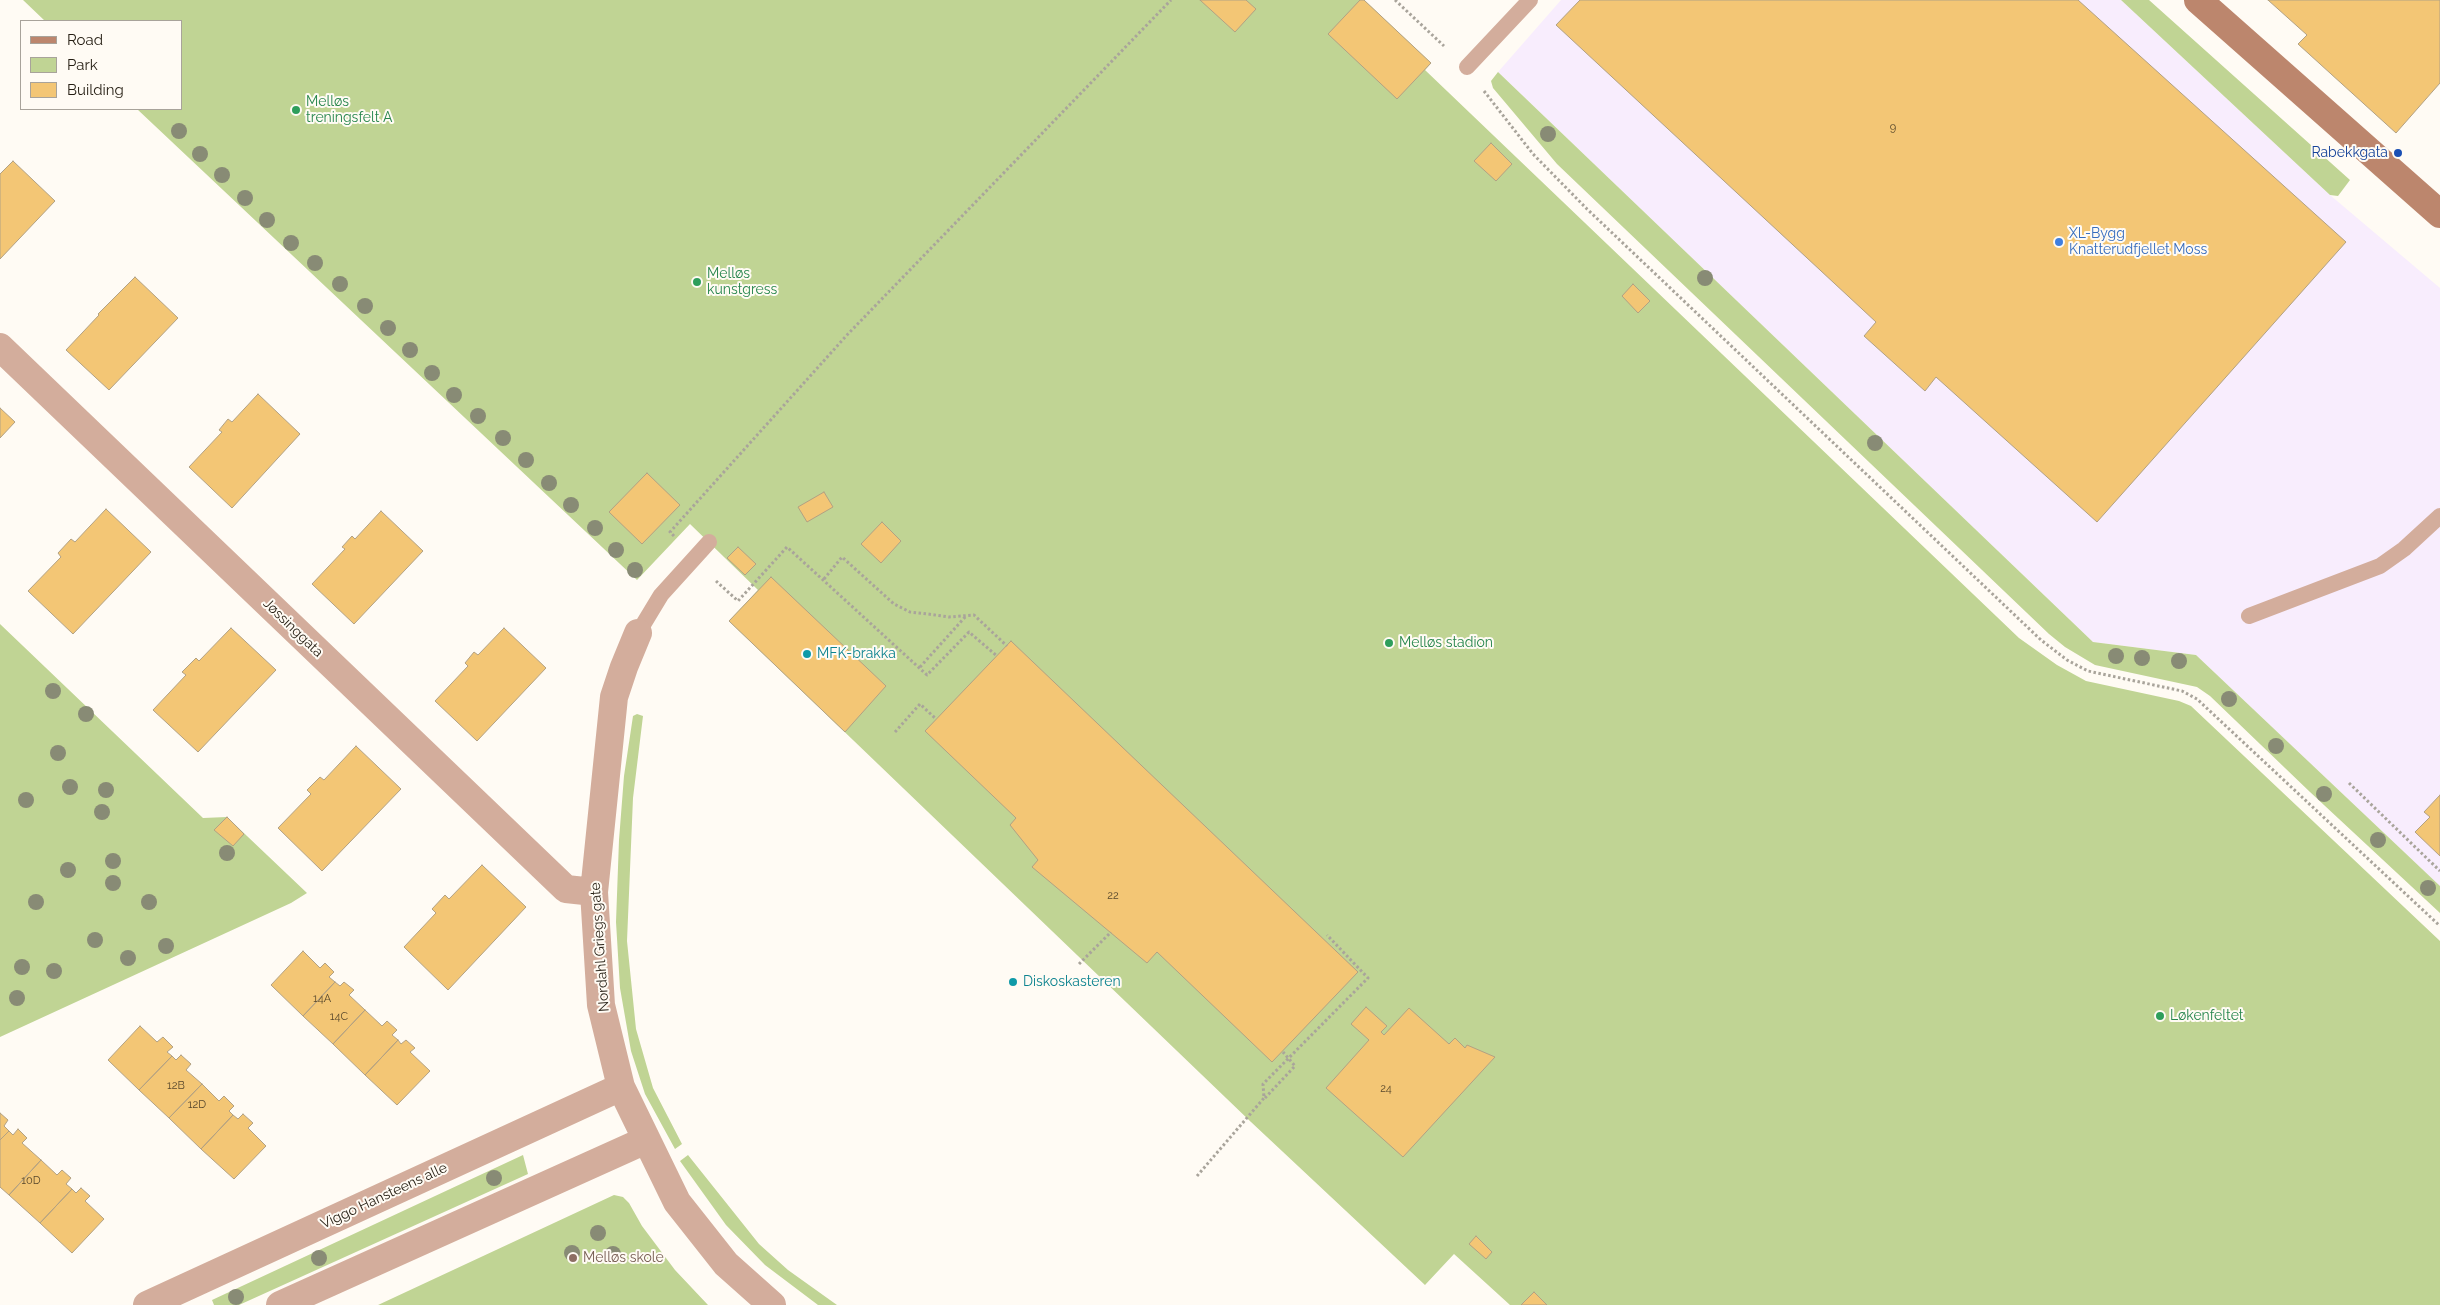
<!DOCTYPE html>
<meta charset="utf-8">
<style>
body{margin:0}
#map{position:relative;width:2440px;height:1305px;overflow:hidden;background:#fffbf4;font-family:Raleway,sans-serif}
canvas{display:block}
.legend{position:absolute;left:20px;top:20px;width:162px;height:90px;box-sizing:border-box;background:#fffbf4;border:1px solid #a8a39a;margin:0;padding:6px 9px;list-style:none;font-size:15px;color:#251e13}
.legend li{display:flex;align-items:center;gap:10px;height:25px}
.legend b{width:25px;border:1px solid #a8a39a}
</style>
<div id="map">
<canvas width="2440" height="1305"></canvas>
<ul class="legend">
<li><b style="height:6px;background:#bc866d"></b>Road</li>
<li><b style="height:14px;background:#c0d494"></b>Park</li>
<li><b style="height:14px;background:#f3c675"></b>Building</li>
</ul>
</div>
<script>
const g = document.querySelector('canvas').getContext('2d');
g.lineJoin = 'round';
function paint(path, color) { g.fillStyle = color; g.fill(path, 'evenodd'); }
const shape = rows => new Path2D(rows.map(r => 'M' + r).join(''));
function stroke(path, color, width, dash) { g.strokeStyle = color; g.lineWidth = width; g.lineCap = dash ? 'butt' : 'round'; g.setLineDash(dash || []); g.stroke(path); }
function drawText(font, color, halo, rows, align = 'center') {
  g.font = font + ' Raleway,sans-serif'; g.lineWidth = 4; g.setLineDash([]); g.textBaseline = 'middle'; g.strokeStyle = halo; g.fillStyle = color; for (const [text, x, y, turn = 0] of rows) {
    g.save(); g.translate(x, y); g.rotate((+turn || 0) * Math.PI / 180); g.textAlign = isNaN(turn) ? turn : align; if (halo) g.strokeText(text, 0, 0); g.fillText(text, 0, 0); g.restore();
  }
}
const commercial = shape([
 [1561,0,2121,0,2330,195,2440,288,2440,886,2196,655,2093,642,1498,72]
]);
const green = shape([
 [23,0,1364,0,1431,63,1425,70,2019,638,2057,665,2086,681,2179,701,2191,706,2440,941,2440,1305,1547,1305,1534,1292,1521,1305,1510,1305,1454,1254,1425,1285,1251,1122,729,621,758,590,690,524,637,580,137,109,181,109,181,21,45,21],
 [2121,0,2149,0,2350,180,2338,196,2330,195],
 [1498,72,2093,642,2196,655,2440,886,2440,913,2310,792,2210,696,2197,687,2095,665,2065,647,2049,634,1557,164,1493,88,1491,81],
 [0,624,203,818,227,817,307,893,291,903,0,1037],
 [637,714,643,716,633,798,627,941,636,1029,653,1088,682,1144,675,1149,645,1094,631,1051,620,988,616,922,619,840,624,776,633,716],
 [523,1155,528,1174,239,1305,214,1305,212,1300],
 [688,1155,759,1244,788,1270,837,1305,818,1305,765,1265,726,1225,680,1161],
 [614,1195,623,1197,629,1203,642,1226,675,1270,708,1305,378,1305]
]);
const building = shape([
 [1200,0,1246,0,1256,9,1235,32,1200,0],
 [1364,0,1431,63,1397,99,1328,34,1360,0,1364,0],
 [1580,0,2078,0,2346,242,2097,522,1936,377,1925,391,1864,336,1876,322,1556,25,1580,0],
 [2268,0,2440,0,2440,83,2396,133,2298,44,2307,35,2268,0],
 [1491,143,1512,164,1496,181,1474,161,1491,143],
 [13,161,55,201,0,259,0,174,13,161],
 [135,277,178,318,109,390,66,350,99,315,98,314,135,277],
 [1633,284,1650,301,1638,313,1622,296,1633,284],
 [258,394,300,434,232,508,189,467,222,432,219,430,228,419,232,422,258,394],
 [0,408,15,422,0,438,0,408],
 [647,473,680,505,642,544,609,512,647,473],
 [824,492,833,507,807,522,798,507,824,492],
 [106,509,151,552,73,634,28,591,61,557,58,553,71,539,75,542,106,509],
 [381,511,423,551,354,624,312,584,345,549,342,547,352,536,355,539,381,511],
 [882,522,901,541,881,563,861,544,882,522],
 [738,547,756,564,745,575,727,558,738,547],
 [771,577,886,686,845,732,729,621,771,577],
 [231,628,276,670,198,752,153,710,186,675,182,672,196,658,199,661,231,628],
 [504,628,546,668,477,741,435,701,468,666,465,663,474,652,478,655,504,628],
 [1011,641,1358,972,1272,1062,1157,952,1147,963,1032,867,1038,860,1010,825,1016,818,925,731,1011,641],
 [356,746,401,789,322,871,278,828,311,794,307,790,320,777,324,780,356,746],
 [2440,795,2440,856,2415,832,2430,817,2424,812,2440,795],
 [227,817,244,834,233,846,214,830,227,817],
 [482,865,526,907,448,990,404,947,436,913,432,909,445,895,449,899,482,865],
 [303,951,320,968,325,963,334,972,329,977,335,982,303,1016,271,985,303,951],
 [335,982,340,986,344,982,354,990,349,995,365,1010,333,1044,303,1016,335,982],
 [1366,1007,1387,1026,1381,1032,1384,1035,1409,1008,1449,1044,1455,1038,1465,1048,1467,1045,1495,1057,1403,1157,1326,1088,1369,1040,1351,1024,1366,1007],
 [365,1010,382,1026,387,1021,397,1030,392,1035,398,1040,365,1075,333,1044,365,1010],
 [140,1026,157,1042,163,1037,173,1047,167,1052,172,1056,139,1090,108,1060,140,1026],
 [398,1040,401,1044,406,1040,415,1048,410,1052,430,1071,397,1105,365,1075,398,1040],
 [181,1055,191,1064,186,1070,202,1084,169,1118,139,1090,172,1056,176,1060,181,1055],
 [202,1084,219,1101,224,1096,234,1106,229,1111,233,1115,201,1149,169,1118,202,1084],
 [0,1113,8,1120,4,1126,9,1131,0,1140,0,1113],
 [243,1114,253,1123,248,1128,266,1146,234,1179,201,1149,233,1115,238,1119,243,1114],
 [18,1129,27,1138,22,1143,41,1160,9,1195,0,1187,0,1140,9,1131,13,1135,18,1129],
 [41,1160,57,1175,62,1170,71,1178,66,1184,72,1189,40,1223,9,1195,41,1160],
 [81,1188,90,1196,85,1201,104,1219,72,1253,40,1223,72,1189,76,1193,81,1188],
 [1476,1236,1492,1252,1486,1259,1469,1244,1476,1236],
 [1534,1292,1547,1305,1521,1305,1534,1292]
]);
const path = shape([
 [1395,0,1444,46],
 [1484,91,1533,154,1587,209,2041,640,2067,660,2088,671,2182,691,2197,699,2440,926],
 [674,536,670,532,847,335,1171,0],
 [824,579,842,557,894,604,910,612,928,614,949,617,974,615,1007,646],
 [716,581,738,601,787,547,927,675,969,632,997,656],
 [920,667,966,616],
 [895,732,920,704,936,719],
 [2349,783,2440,871],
 [1079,964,1111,932],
 [1265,1098,1295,1066,1283,1052],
 [1197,1176,1264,1098,1263,1084,1368,978,1327,935]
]);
const lane = shape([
 [1467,67,1530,0],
 [2249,616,2380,566,2404,549,2440,516],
 [638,633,661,595,709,542]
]);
const street = shape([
 [0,347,566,889,594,892],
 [638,633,624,667,614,697,594,892,601,1005,621,1087,677,1202,726,1264,772,1305],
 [147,1305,621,1087],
 [280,1305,646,1140]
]);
const secondary = shape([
 [2198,0,2440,214]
]);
const trees = [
 [179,131],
 [1548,134],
 [200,154],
 [222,175],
 [245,198],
 [267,220],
 [291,243],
 [315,263],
 [1705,278],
 [340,284],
 [365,306],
 [388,328],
 [410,350],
 [432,373],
 [454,395],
 [478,416],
 [503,438],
 [1875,443],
 [526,460],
 [549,483],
 [571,505],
 [595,528],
 [616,550],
 [635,570],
 [2116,656],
 [2142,658],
 [2179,661],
 [53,691],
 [2229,699],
 [86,714],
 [2276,746],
 [58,753],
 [70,787],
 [106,790],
 [2324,794],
 [26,800],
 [102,812],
 [2378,840],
 [227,853],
 [113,861],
 [68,870],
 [113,883],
 [2428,888],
 [36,902],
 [149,902],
 [95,940],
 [166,946],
 [128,958],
 [22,967],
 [54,971],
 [17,998],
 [494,1178],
 [598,1233],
 [572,1253],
 [613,1254],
 [319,1258],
 [236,1297]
];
const markers = [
 [296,110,5,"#2e9e5b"],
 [2398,153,5,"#1a4fb4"],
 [2059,242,5,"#3f7fe0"],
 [697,282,5,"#2e9e5b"],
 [1389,643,5,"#2e9e5b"],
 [807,654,5,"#0f9aa8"],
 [1013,982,5,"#0f9aa8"],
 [2160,1016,5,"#2e9e5b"],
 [573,1258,5,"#8d6e63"]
];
const numberNames = [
 ["9",1893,128],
 ["22",1113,896],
 ["14A",322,999],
 ["14C",339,1017],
 ["12B",176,1086],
 ["24",1386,1089],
 ["12D",197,1105],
 ["10D",31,1181]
];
const leisureNames = [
 ["Melløs",306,102],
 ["treningsfelt A",306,118],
 ["Melløs",707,274],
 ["kunstgress",707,290],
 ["Melløs stadion",1399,643],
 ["Løkenfeltet",2170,1016]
];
const transitNames = [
 ["Rabekkgata",2388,153]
];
const shopNames = [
 ["XL-Bygg",2069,234],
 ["Knatterudfjellet Moss",2069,250]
];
const streetNames = [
 ["Jøssinggata",293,628,44],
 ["Nordahl Griegs gate",600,947,-94],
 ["Viggo Hansteens alle",384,1196,-25]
];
const cultureNames = [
 ["MFK-brakka",817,654],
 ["Diskoskasteren",1023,982]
];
const educationNames = [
 ["Melløs skole",583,1258]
];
paint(commercial, '#f8edfd');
paint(green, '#c0d494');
paint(building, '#f3c675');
stroke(building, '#b2a183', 1);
stroke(path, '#a9a49b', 3, [2.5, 2.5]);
stroke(lane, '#d3ad9c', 16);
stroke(street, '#d3ad9c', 28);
stroke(secondary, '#bc866d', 28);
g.fillStyle = '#888b75';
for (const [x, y] of trees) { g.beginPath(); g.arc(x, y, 8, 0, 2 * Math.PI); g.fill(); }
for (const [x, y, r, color] of markers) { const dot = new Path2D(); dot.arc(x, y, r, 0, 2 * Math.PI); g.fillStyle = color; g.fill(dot); stroke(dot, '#fffbf4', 2); }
drawText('11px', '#58482c', null, numberNames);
drawText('14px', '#27864d', '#fffbf4', leisureNames, 'left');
drawText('14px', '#164399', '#fffbf4', transitNames, 'right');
drawText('14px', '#366cbe', '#fffbf4', shopNames, 'left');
drawText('14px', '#251e13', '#fffbf4', streetNames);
drawText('14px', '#0d838f', '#fffbf4', cultureNames, 'left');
drawText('14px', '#785e54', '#fffbf4', educationNames, 'left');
</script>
